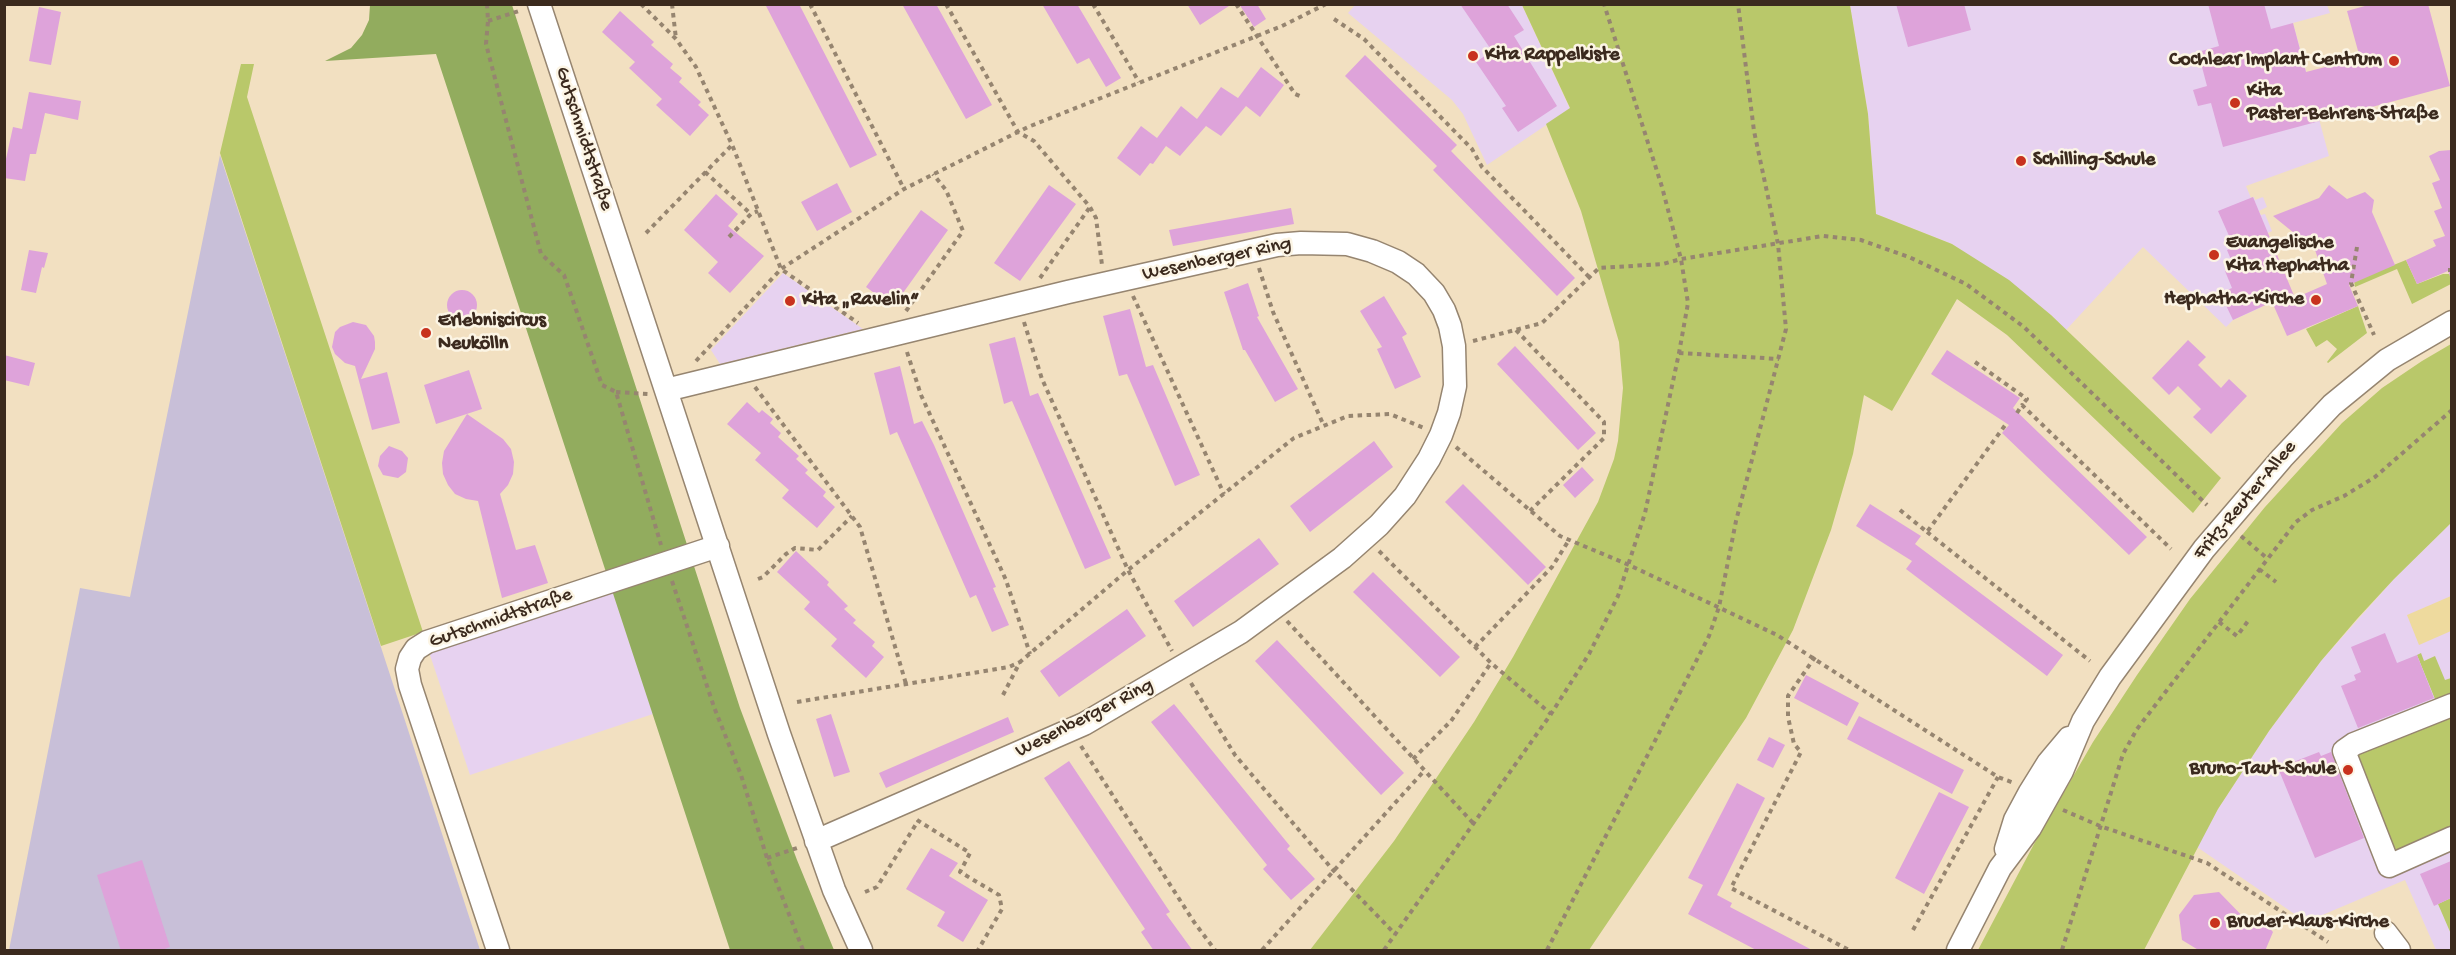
<!DOCTYPE html>
<meta charset="utf-8">
<style>
body{margin:0}
#map{position:relative;width:2456px;height:955px;overflow:hidden;background:#f2e0c1;font-family:"Gochi Hand",sans-serif}
canvas{display:block}
.frame{position:absolute;inset:0;border:6px solid #3b2a1e;pointer-events:none}
</style>
<div id="map">
<canvas width="2456" height="955"></canvas>
<div class="frame"></div>
</div>
<script>
const g = document.querySelector('canvas').getContext('2d');
g.lineJoin = 'round';
function paint(path, color) { g.fillStyle = color; g.fill(path, 'evenodd'); }
const shape = rows => new Path2D(rows.map(r => 'M' + r).join(''));
function stroke(path, color, width, dash) { g.strokeStyle = color; g.lineWidth = width; g.lineCap = dash ? 'butt' : 'round'; g.setLineDash(dash || []); g.stroke(path); }
function drawText(font, color, halo, rows, align = 'center') {
  g.font = font + ' "Gochi Hand",sans-serif'; g.lineWidth = 5; g.setLineDash([]); g.textBaseline = 'middle'; g.strokeStyle = halo; g.fillStyle = color; for (const [text, x, y, turn = 0] of rows) {
    g.save(); g.translate(x, y); g.rotate((+turn || 0) * Math.PI / 180); g.textAlign = isNaN(turn) ? turn : align; if (halo) g.strokeText(text, 0, 0); g.fillText(text, 0, 0); g.restore();
  }
}
const built = shape([
 [1356,4,1522,5,1570,109,1487,165,1463,114,1452,100,1348,13],
 [1850,5,2327,5,2330,13,2293,23,2329,156,2246,186,2251,198,2254,197,2255,200,2263,197,2267,207,2259,211,2261,215,2265,214,2272,231,2268,233,2259,300,2262,307,2233,320,2226,327,2143,247,2066,330,2051,315,1952,244,1876,214,1868,114],
 [783,273,863,329,720,364,711,350],
 [2451,523,2451,950,2436,950,2405,880,2320,916,2312,926,2197,847,2218,809,2269,731,2321,661,2394,579],
 [613,592,653,714,470,775,429,652]
]);
const industrial = shape([
 [220,155,480,950,9,950,80,588,130,597]
]);
const green = shape([
 [1522,5,1850,5,1868,114,1876,214,1952,244,2009,280,2051,315,2221,478,2193,513,2007,335,1957,299,1892,411,1864,395,1853,454,1831,530,1793,630,1746,718,1589,950,1310,950,1394,841,1474,722,1513,657,1598,502,1614,459,1618,441,1623,388,1619,342,1581,211,1546,124,1570,108],
 [241,64,254,64,247,97,423,632,381,646,220,153],
 [2406,260,2417,284,2443,274,2451,274,2451,284,2412,304,2397,269,2355,287,2354,281],
 [2358,306,2367,333,2328,363,2327,362,2337,349,2327,340,2316,347,2306,329],
 [2451,344,2451,523,2394,579,2357,619,2321,661,2269,731,2218,809,2144,950,1978,950,2034,844,2093,742,2137,675,2190,599,2265,507,2342,423,2382,388,2422,361],
 [2421,653,2424,661,2435,656,2445,680,2451,678,2451,698,2437,704,2417,655],
 [2451,708,2451,831,2399,852,2392,846,2354,753],
 [2451,898,2451,934,2438,904]
]);
const forest = shape([
 [370,5,512,5,740,708,797,860,834,950,730,950,436,54,325,61,351,48,362,35,369,20]
]);
const sand = shape([
 [2451,596,2451,631,2419,645,2407,615]
]);
const building = shape([
 [765,4,799,4,877,155,850,168],
 [902,4,936,4,992,105,966,119],
 [1042,4,1077,4,1121,78,1106,87,1089,58,1077,64],
 [1187,4,1232,4,1200,25],
 [1239,4,1257,4,1266,19,1254,27],
 [1460,4,1507,4,1524,30,1514,36,1557,106,1518,132,1502,108,1506,106,1476,62,1492,51],
 [1896,4,1964,4,1971,30,1908,47],
 [2208,4,2264,4,2271,29,2293,23,2306,72,2360,58,2347,11,2372,4,2428,4,2450,86,2223,147,2211,103,2198,106,2193,90,2207,86,2198,52,2219,46],
 [39,7,61,12,51,65,29,61],
 [620,11,654,42,651,45,673,64,670,68,682,78,679,82,701,102,698,105,709,115,690,136,656,105,662,99,629,68,635,62,602,32],
 [1365,55,1457,145,1451,151,1575,278,1557,296,1433,170,1437,166,1345,76],
 [1261,67,1284,85,1260,117,1246,106,1221,136,1206,126,1180,156,1166,146,1153,164,1150,163,1140,176,1117,158,1141,126,1157,138,1181,106,1197,119,1221,87,1238,98],
 [29,92,81,101,78,120,45,113,36,154,30,154,25,181,4,178,4,168,13,127,22,129],
 [2451,150,2451,279,2448,271,2417,284,2406,260,2436,246,2433,240,2445,236,2434,211,2442,208,2432,183,2440,180,2429,156,2439,151],
 [837,183,852,212,817,231,801,202],
 [1049,185,1076,204,1020,281,994,263],
 [2329,185,2347,199,2365,192,2374,200,2372,212,2395,265,2349,285,2358,306,2287,336,2272,302,2233,320,2220,293,2232,288,2225,271,2234,267,2227,250,2234,247,2218,211,2253,197,2295,298,2327,284,2315,250,2273,216,2319,198],
 [716,194,738,214,728,226,764,256,730,293,708,273,718,262,684,230],
 [1291,208,1294,224,1173,246,1169,230],
 [921,210,948,230,893,307,866,287],
 [29,250,48,253,44,268,42,267,36,293,21,290],
 [1248,283,1259,316,1257,317,1298,389,1275,402,1245,350,1243,350,1224,292],
 '447 305a15 15 0 1 1 30 0a15 15 0 1 1-30 0Z',
 [1384,296,1407,334,1402,337,1421,377,1395,389,1377,349,1382,347,1360,311],
 [1130,309,1146,367,1153,365,1200,475,1175,486,1127,374,1119,376,1103,316],
 [353,322,366,325,374,336,375,342,375,349,361,379,387,372,400,423,372,430,355,366,345,363,335,354,332,347,335,332,340,327],
 [1015,337,1030,396,1038,393,1111,558,1085,569,1012,401,1004,404,989,344],
 [2188,340,2206,357,2198,365,2221,388,2229,379,2247,396,2211,434,2193,417,2201,409,2178,386,2169,395,2152,378],
 [1515,346,1596,433,1578,450,1497,364],
 [1947,350,2020,398,2013,408,2147,537,2129,555,2002,433,2009,425,1931,374],
 [4,355,35,363,29,386,4,380],
 [900,366,914,424,922,421,934,445,996,587,993,588,1009,625,992,632,976,595,970,598,897,432,890,435,874,373],
 [469,370,482,409,436,424,424,385],
 [747,402,759,413,762,410,773,419,770,423,781,433,778,437,799,456,796,459,808,470,805,473,826,492,823,496,835,507,817,528,782,498,789,490,755,460,761,453,727,424],
 [467,414,503,439,511,449,514,462,513,474,508,485,500,494,516,550,535,545,548,583,502,598,478,501,466,499,455,494,448,485,443,474,442,463,444,451],
 [1374,441,1393,467,1310,532,1290,506],
 [389,446,402,451,408,458,406,472,398,478,383,475,378,466,380,456],
 [1582,467,1594,480,1575,498,1563,485],
 [1463,484,1546,567,1528,585,1445,502],
 [1870,504,1921,536,1915,544,2063,655,2047,676,1906,569,1912,561,1856,526],
 [1259,538,1279,564,1193,627,1174,601],
 [796,551,829,582,827,585,848,606,844,609,856,620,853,623,875,642,872,646,884,657,866,678,831,646,837,639,804,609,810,602,777,572],
 [1373,572,1460,657,1440,677,1353,592],
 [1127,609,1146,636,1059,697,1040,671],
 [2385,633,2397,663,2417,655,2434,698,2358,728,2341,686,2356,680,2354,675,2361,672,2351,647],
 [1277,640,1404,773,1381,795,1255,661],
 [1806,675,1859,703,1847,726,1794,698],
 [1174,704,1290,846,1287,849,1315,879,1291,900,1263,869,1267,865,1151,722],
 [831,714,850,772,834,777,816,719],
 [1859,716,1964,770,1952,794,1847,739],
 [1008,717,1014,732,886,788,879,773],
 [1769,737,1785,745,1773,768,1757,760],
 [2319,752,2321,756,2331,752,2364,838,2315,858,2278,768],
 [1069,761,1170,912,1166,914,1193,951,1154,951,1141,932,1145,929,1044,778],
 [1737,783,1765,798,1717,895,1732,903,1730,907,1814,951,1758,951,1688,914,1703,885,1688,878],
 [1939,792,1969,807,1924,894,1895,878],
 [931,848,958,863,949,876,988,900,963,942,937,926,945,912,906,889],
 [142,860,170,947,159,951,121,951,97,875],
 [2451,861,2451,898,2434,906,2420,874],
 [2219,892,2252,926,2263,921,2273,932,2265,951,2200,951,2182,940,2179,915,2194,895]
]);
const path = shape([
 [487,4,488,21,486,44,541,254,564,275,602,385,616,392,661,545],
 [641,4,676,39,696,67,733,147,781,269,858,323],
 [672,4,676,39],
 [810,4,904,189],
 [946,4,1018,132,1034,141,1090,207,1096,218,1102,265],
 [1093,4,1139,82],
 [1236,4,1295,94,1302,97],
 [1334,19,1364,39,1472,149,1482,167,1589,277],
 [488,21,522,10],
 [705,172,751,214],
 [646,233,732,145],
 [729,237,751,214,758,211],
 [2357,247,2351,283,2374,335],
 [1259,268,1273,312,1324,426],
 [2448,270,2452,270],
 [1040,278,1090,207],
 [1133,296,1224,494],
 [906,311,963,231,946,190,933,174],
 [1024,322,1042,379,1128,570,1172,651],
 [1516,330,1604,422,1604,438,1530,511],
 [1473,341,1542,323,1599,268,1663,264,1681,259,1823,236,1861,240,1909,257,1966,284,2024,327,2207,505],
 [907,352,921,395,1006,580,1030,654],
 [1679,353,1779,359],
 [696,361,781,269,904,189,1028,127,1282,26,1326,4],
 [1975,362,2027,399,2022,405],
 [755,387,860,527,906,684],
 [616,392,648,394],
 [2017,413,2022,405,2171,549],
 [1456,447,1560,536,1629,565,1777,635,1998,777,2014,783],
 [1900,510,1927,532,2006,424],
 [1927,532,2090,661],
 [2241,536,2268,559],
 [1379,551,1491,663,1551,714],
 [2259,569,2276,582],
 [758,579,763,577,786,554,795,548,818,550,852,516],
 [672,581,714,707,741,775,767,858,803,950],
 [1287,621,1473,823],
 [2219,622,2237,636,2248,621],
 [1475,647,1552,567,1569,540],
 [1815,657,1788,696,1788,717,1794,744,1801,752,1731,888,1849,950],
 [1191,683,1235,755,1333,870,1395,934],
 [1003,695,1020,662,1128,570,1294,438,1348,416,1390,414,1424,428],
 [797,702,1009,667,1020,662],
 [1081,746,1194,922,1215,950],
 [1413,759,1451,721,1491,663],
 [2063,810,2100,826,2207,863,2328,942],
 [917,820,970,853,960,872,999,895,1002,909,978,950],
 [767,858,797,848],
 [865,892,877,887,918,821],
 [1913,930,1998,777],
 [1262,950,1424,771],
 [1384,950,1551,714,1589,654,1618,596,1645,513,1679,353,1688,303,1681,259,1662,187,1604,4],
 [1547,950,1709,636,1719,607,1736,521,1786,329,1778,244,1754,131,1738,4],
 [2062,950,2123,754,2137,729,2296,522,2312,510,2344,496,2375,477,2452,410]
]);
const minor = shape([
 [539,4,779,734,834,890,861,950],
 [666,390,1068,292,1277,245,1301,243,1347,244,1372,251,1398,262,1416,274,1434,293,1444,310,1450,326,1454,346,1455,386,1449,413,1441,435,1429,459,1405,496,1379,525,1342,558,1241,632,1084,724,816,841],
 [2452,705,2354,744,2344,751,2389,866,2452,838],
 [2006,849,2015,820,2030,792,2048,763,2069,738],
 [2386,933,2399,950],
 [498,950,410,685,407,669,410,658,416,649,427,642,718,546],
 [1958,950,2000,868,2030,828,2062,771,2083,721,2110,677,2204,549,2282,458,2332,405,2387,360,2452,322]
]);
const markers = [
 [1473,56,6,"#c8321e"],
 [2394,61,6,"#c8321e"],
 [2235,103,6,"#c8321e"],
 [2021,161,6,"#c8321e"],
 [2214,255,6,"#c8321e"],
 [2316,300,6,"#c8321e"],
 [790,301,6,"#c8321e"],
 [426,333,6,"#c8321e"],
 [2348,770,6,"#c8321e"],
 [2215,923,6,"#c8321e"]
];
const poiNames = [
 ["Kita Rappelkiste",1485,56],
 ["Cochlear Implant Centrum",2382,61,"right"],
 ["Kita",2247,92],
 ["Paster-Behrens-Straße",2247,115],
 ["Schilling-Schule",2033,161],
 ["Evangelische",2226,244],
 ["Kita Hephatha",2226,267],
 ["Hephatha-Kirche",2304,300,"right"],
 ["Kita „Ravelin“",802,301],
 ["Erlebniscircus",438,322],
 ["Neukölln",438,345],
 ["Bruno-Taut-Schule",2336,770,"right"],
 ["Bruder-Klaus-Kirche",2227,923]
];
const streetNames = [
 ["Gutschmidtstraße",583,139,72],
 ["Wesenberger Ring",1217,260,-12],
 ["Fritz-Reuter-Allee",2246,501,-50],
 ["Gutschmidtstraße",501,619,-19],
 ["Wesenberger Ring",1085,719,-27]
];
paint(built, '#e7d2f0');
paint(industrial, '#c8bfd8');
paint(green, '#b9c86a');
paint(forest, '#92ac5e');
paint(sand, '#eeda9e');
paint(building, '#dea3da');
stroke(minor, '#968570', 25);
stroke(path, '#968570', 4, [4.5, 4.5]);
stroke(minor, '#fff', 22);
for (const [x, y, r, color] of markers) { const dot = new Path2D(); dot.arc(x, y, r, 0, 2 * Math.PI); g.fillStyle = color; g.fill(dot); stroke(dot, '#fcf5e5', 2); }
drawText('bold 20px', '#3b2a1e', '#fcf5e5', poiNames, 'left');
drawText('20px', '#3b2a1e', '#fcf5e5', streetNames);
</script>
